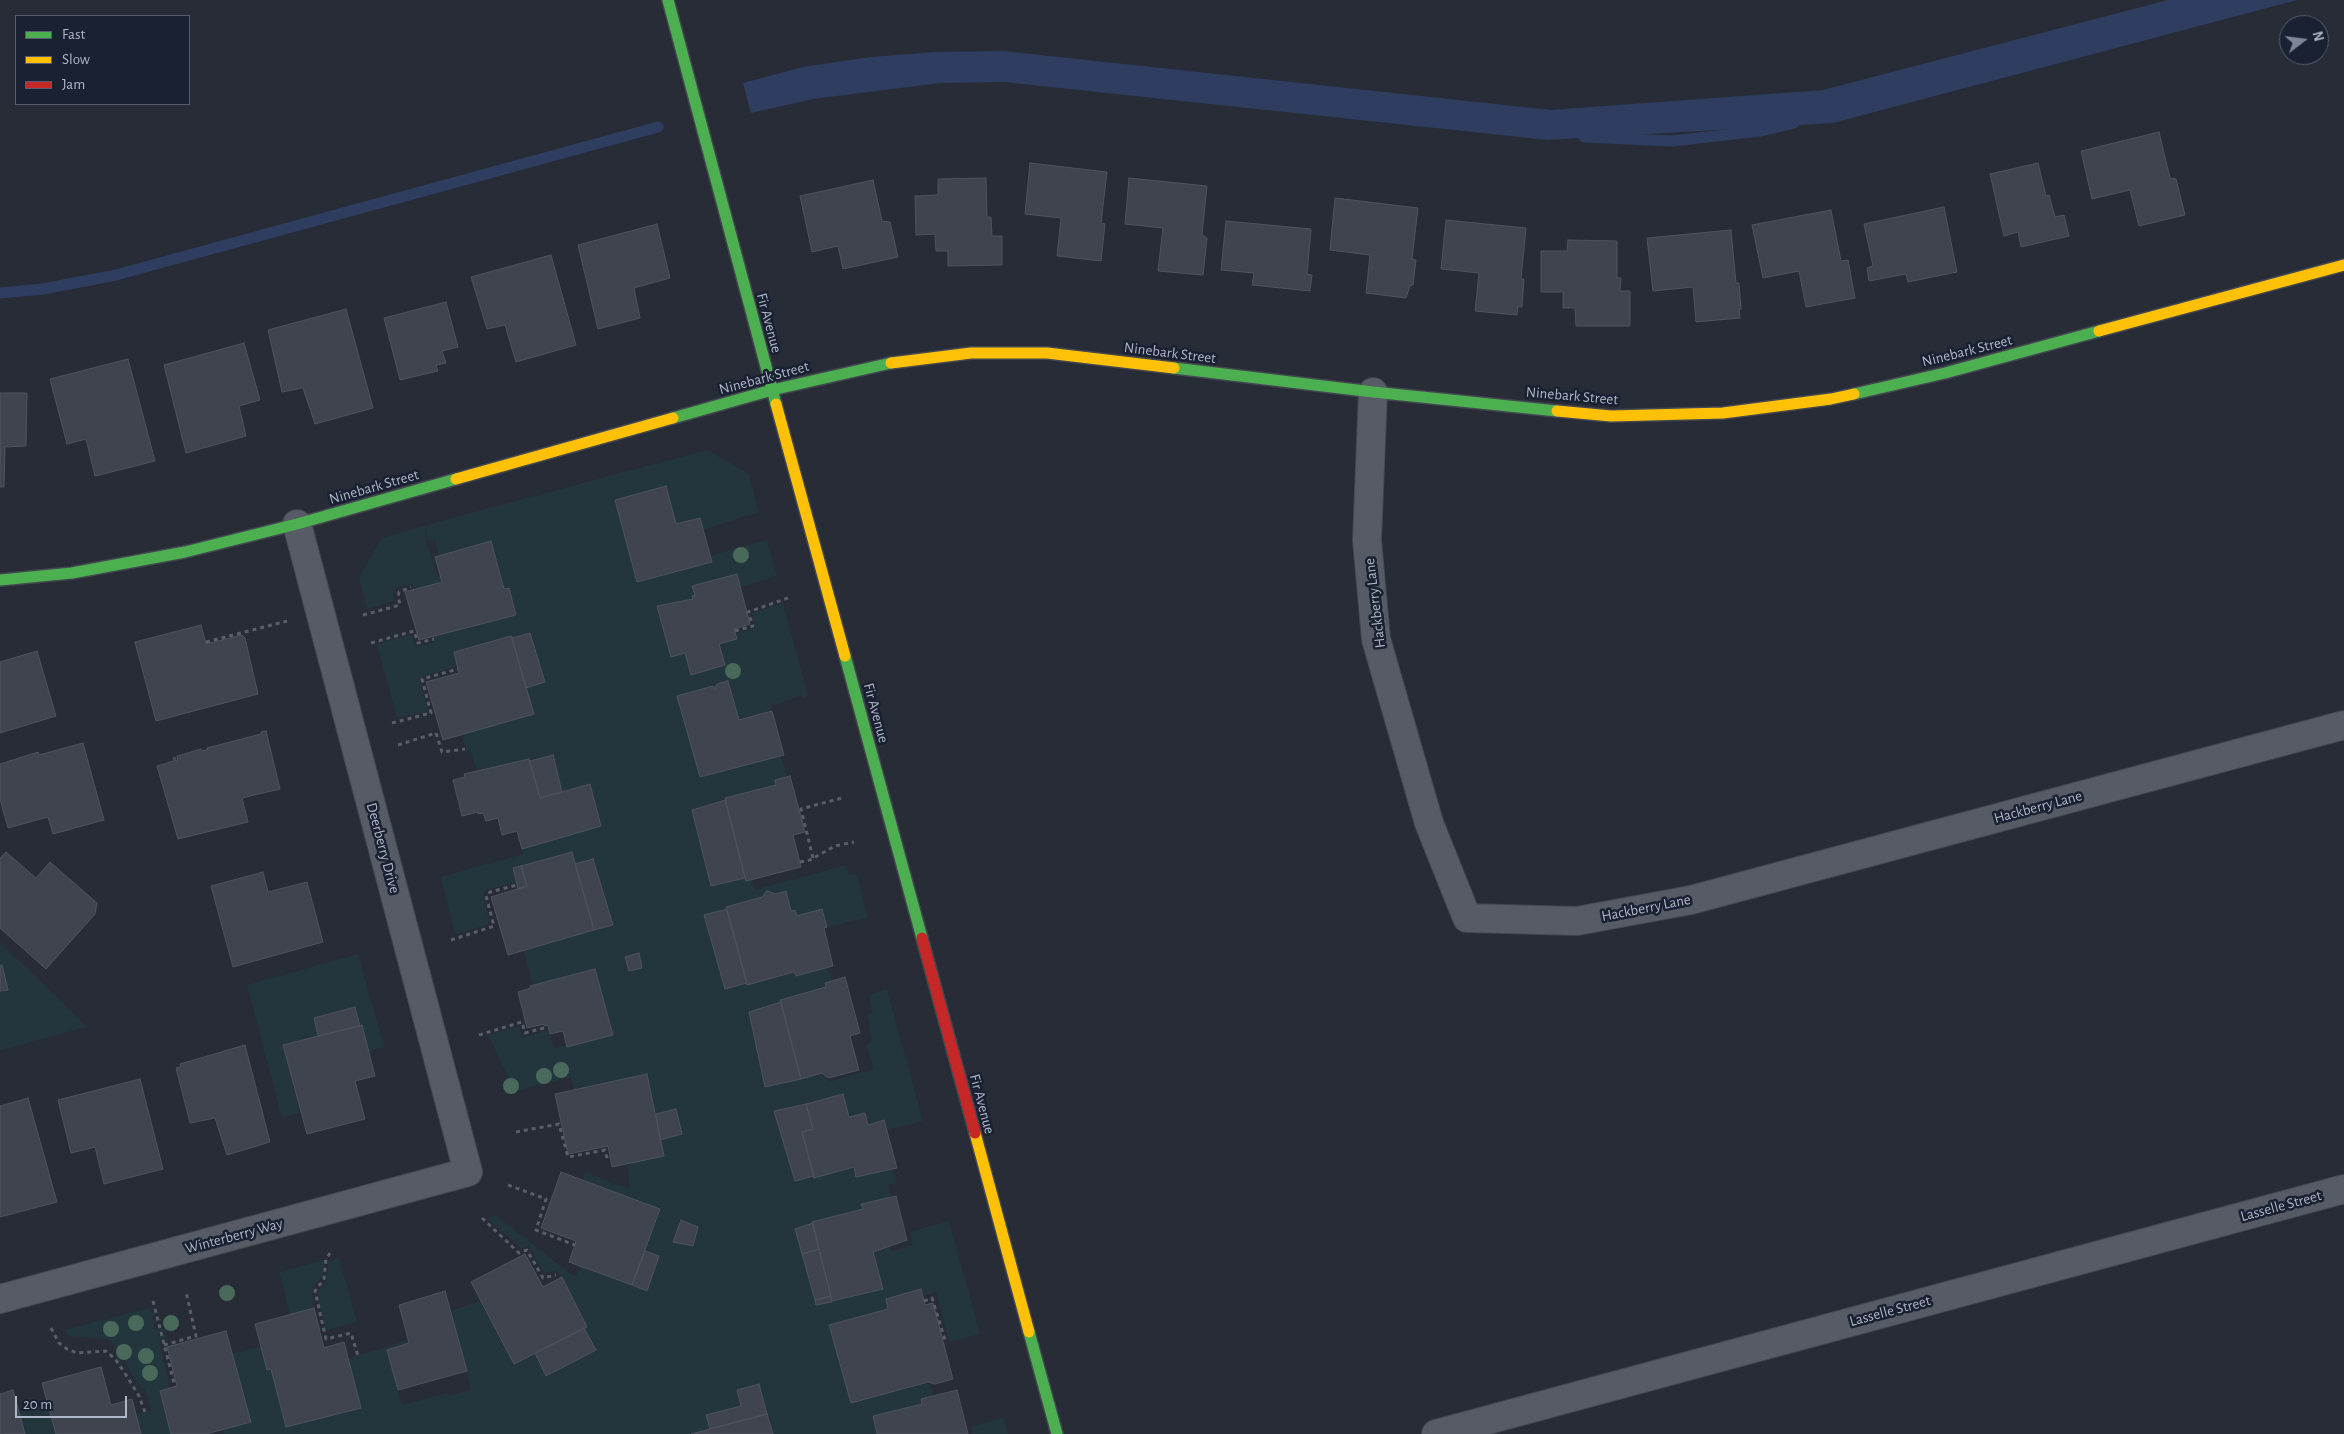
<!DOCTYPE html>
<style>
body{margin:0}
#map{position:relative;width:2344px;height:1434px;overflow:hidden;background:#272c37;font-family:"Alegreya Sans",sans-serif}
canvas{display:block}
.legend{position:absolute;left:15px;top:15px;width:175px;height:90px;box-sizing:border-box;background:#192132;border:1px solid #555d6e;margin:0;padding:6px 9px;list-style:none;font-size:15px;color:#afb7c9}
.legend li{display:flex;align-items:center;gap:10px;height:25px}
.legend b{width:25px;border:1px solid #555d6e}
.north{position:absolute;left:2279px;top:15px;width:50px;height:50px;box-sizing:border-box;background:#192132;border:1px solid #555d6e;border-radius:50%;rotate:75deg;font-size:14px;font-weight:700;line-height:20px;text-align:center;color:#afb7c9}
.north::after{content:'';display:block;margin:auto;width:18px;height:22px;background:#7f8696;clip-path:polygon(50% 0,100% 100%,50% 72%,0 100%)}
.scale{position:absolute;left:15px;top:1396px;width:112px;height:22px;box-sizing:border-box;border:2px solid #afb7c9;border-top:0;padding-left:6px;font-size:15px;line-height:18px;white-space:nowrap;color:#afb7c9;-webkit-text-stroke:4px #192132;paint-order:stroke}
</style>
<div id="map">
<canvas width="2344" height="1434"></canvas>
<ul class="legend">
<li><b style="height:6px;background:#4caf50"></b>Fast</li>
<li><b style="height:6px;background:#ffc107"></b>Slow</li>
<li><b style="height:6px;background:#c62828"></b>Jam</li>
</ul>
<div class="north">N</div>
<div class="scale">20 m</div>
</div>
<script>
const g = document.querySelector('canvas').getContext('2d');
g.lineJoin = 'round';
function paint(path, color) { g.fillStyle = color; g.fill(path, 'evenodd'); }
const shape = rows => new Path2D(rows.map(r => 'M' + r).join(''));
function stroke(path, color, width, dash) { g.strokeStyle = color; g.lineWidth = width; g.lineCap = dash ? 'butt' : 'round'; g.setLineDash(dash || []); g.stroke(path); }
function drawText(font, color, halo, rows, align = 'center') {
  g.font = font + ' "Alegreya Sans",sans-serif'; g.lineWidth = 5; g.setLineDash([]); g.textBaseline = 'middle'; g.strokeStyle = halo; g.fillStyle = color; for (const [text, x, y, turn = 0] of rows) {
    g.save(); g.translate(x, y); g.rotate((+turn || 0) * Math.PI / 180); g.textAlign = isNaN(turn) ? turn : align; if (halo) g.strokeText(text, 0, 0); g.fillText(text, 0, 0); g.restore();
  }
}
const green = shape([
 [707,450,749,474,759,512,703,530,700,518,676,524,666,486,615,500,637,582,711,562,710,556,767,540,777,576,740,587,736,574,692,586,695,595,692,596,693,599,658,606,685,653,691,675,725,665,719,644,737,639,735,634,755,628,752,613,783,603,808,696,802,698,801,695,771,706,772,711,739,720,728,681,717,684,715,689,678,696,700,777,781,756,787,777,775,780,776,785,725,798,692,810,711,886,745,878,746,881,752,879,755,890,846,865,849,875,857,874,868,917,827,927,797,916,795,910,791,911,785,891,776,894,774,892,769,892,762,897,705,915,725,989,794,972,796,976,827,968,833,981,825,983,826,987,780,999,781,1002,749,1012,766,1087,822,1074,826,1077,828,1082,874,1069,866,1045,872,1042,867,1014,873,1012,869,995,887,989,923,1121,886,1130,884,1120,868,1124,865,1113,849,1117,842,1094,774,1111,795,1181,854,1167,857,1177,892,1169,896,1183,888,1185,891,1197,861,1204,863,1209,813,1222,795,1229,816,1305,883,1289,873,1252,889,1247,891,1252,913,1245,910,1232,949,1221,980,1334,949,1342,936,1292,923,1296,921,1289,886,1299,888,1309,829,1325,851,1403,928,1383,933,1396,921,1399,922,1404,873,1416,877,1434,773,1434,759,1385,737,1390,741,1406,707,1415,710,1429,691,1434,224,1434,223,1430,251,1422,232,1354,261,1346,271,1369,286,1427,360,1408,347,1359,408,1340,409,1343,387,1350,402,1405,447,1393,449,1396,471,1390,450,1311,481,1301,514,1364,535,1353,546,1376,584,1328,557,1270,544,1273,528,1245,521,1248,488,1219,495,1215,575,1277,582,1267,632,1285,660,1209,583,1180,585,1172,629,1189,628,1164,664,1156,660,1140,682,1134,676,1110,656,1114,646,1074,574,1090,570,1077,515,1091,488,1035,519,1026,522,1038,549,1030,554,1048,613,1035,595,969,533,986,524,951,612,925,593,859,575,864,572,852,513,868,516,882,487,890,483,895,490,924,455,934,441,879,441,877,523,854,522,849,601,826,590,784,562,792,553,755,477,770,471,752,467,753,462,735,533,714,526,688,545,682,530,633,512,638,511,636,454,652,457,666,419,678,428,711,397,718,377,644,412,634,415,647,435,642,433,637,516,614,509,588,504,589,491,541,439,556,435,540,427,541,427,528,430,524],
 [427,525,425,532,427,547,431,553,435,573,441,577,442,582,415,589,412,584,397,587,393,592,394,601,367,609,359,577,382,538],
 [0,942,87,1027,0,1050,0,991,7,990,0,966],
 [358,954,384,1047,369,1051,355,1007,314,1018,318,1036,283,1045,300,1113,282,1118,247,985],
 [339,1258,357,1322,326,1330,317,1296,318,1291,327,1280,328,1261],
 [324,1260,323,1275,314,1286,312,1293,314,1308,290,1315,279,1272],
 [149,1308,151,1313,159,1311,160,1313,152,1315,152,1320,161,1318,162,1321,153,1323,156,1330,165,1328,166,1332,157,1332,158,1335,159,1336,166,1335,167,1337,159,1339,170,1388,160,1391,171,1434,141,1434,136,1415,151,1410,146,1392,137,1382,117,1348,107,1339,68,1336,64,1330],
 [48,1405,56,1434,25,1434,19,1412],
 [1003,1417,1008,1434,973,1434,971,1428]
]);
const water = shape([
 [2168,0,2297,0,1833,123,1548,140,1004,82,940,83,813,99,751,113,743,83,803,67,871,57,936,52,1003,51,1551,110,1823,90]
]);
const stream = shape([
 [1584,137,1672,141,1761,131,1794,123],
 [0,293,43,289,116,275,658,127]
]);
const building = shape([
 [2159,132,2170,178,2176,179,2185,215,2139,226,2130,190,2092,199,2081,151,2159,132],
 [1030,163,1107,172,1101,223,1105,224,1101,261,1057,256,1061,218,1025,214,1030,163],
 [2038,163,2046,196,2049,195,2055,217,2064,215,2069,236,2021,247,2018,232,2004,236,1990,174,2038,163],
 [986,178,987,217,991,217,992,236,1002,236,1002,265,948,266,948,251,936,251,935,234,916,235,915,196,938,195,938,179,986,178],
 [1129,178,1207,186,1202,235,1207,238,1203,275,1158,271,1163,228,1125,224,1129,178],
 [873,180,882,221,890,222,898,257,843,269,838,246,812,252,800,196,873,180],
 [1335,198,1418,208,1412,259,1416,260,1413,285,1410,286,1406,298,1366,293,1370,255,1330,250,1335,198],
 [1944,207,1957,272,1908,282,1906,274,1869,281,1867,268,1873,266,1864,224,1944,207],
 [1831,210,1841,261,1848,260,1855,298,1806,307,1799,271,1763,278,1752,225,1831,210],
 [1446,220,1526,228,1521,279,1524,279,1522,307,1518,306,1517,315,1475,311,1479,273,1441,269,1446,220],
 [1226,221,1311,229,1307,274,1312,275,1310,291,1252,285,1254,273,1221,270,1226,221],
 [657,224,670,278,634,288,640,318,598,329,578,245,657,224],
 [1731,230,1736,283,1739,283,1741,309,1739,309,1740,318,1696,322,1693,287,1653,291,1647,238,1731,230],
 [1568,240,1617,241,1617,278,1621,278,1620,291,1630,291,1630,326,1576,326,1575,308,1563,308,1563,292,1541,292,1541,251,1567,251,1568,240],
 [551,255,576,345,516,362,505,325,487,329,471,277,551,255],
 [446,302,458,347,442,351,446,363,436,365,438,371,400,380,384,318,446,302],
 [346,309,373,408,315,424,303,388,282,392,268,330,346,309],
 [244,343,260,400,239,406,246,436,186,453,164,365,244,343],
 [128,359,155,461,95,476,86,439,67,444,50,379,128,359],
 [0,393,27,393,26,446,5,447,4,487,0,487,0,393],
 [666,486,676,524,700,518,712,562,637,582,615,500,666,486],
 [491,541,504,589,509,588,516,615,419,640,405,592,442,582,435,557,491,541],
 [737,574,750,624,734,629,737,639,719,644,725,665,691,675,685,653,671,657,657,606,693,599,692,596,695,595,692,586,737,574],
 [201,625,206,644,242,635,245,638,258,694,156,721,135,642,201,625],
 [530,633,545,682,526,688,512,638,530,633],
 [511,636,534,714,443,740,426,682,459,673,454,652,511,636],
 [37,651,56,716,0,733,0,662,37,651],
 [728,681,739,720,772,711,784,755,700,777,677,696,713,686,715,689,717,684,728,681],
 [266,731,280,789,242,798,248,822,178,839,157,766,174,761,173,758,175,757,176,761,178,761,177,756,201,749,202,751,207,750,207,748,261,734,261,732,266,731],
 [83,743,104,820,53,834,48,817,8,828,0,799,0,764,38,752,39,755,83,743],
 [553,755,562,792,540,798,530,761,553,755],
 [529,759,540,798,590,784,601,826,522,849,517,831,502,835,498,818,486,821,483,813,478,814,478,812,462,816,453,780,465,777,464,774,529,759],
 [790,776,805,832,793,835,801,867,746,881,725,798,776,785,775,780,790,776],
 [725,800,745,878,711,886,692,810,725,800],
 [6,852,36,878,50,862,97,903,95,914,46,969,0,928,0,858,6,852],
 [572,852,594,930,508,955,491,897,527,886,521,866,572,852],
 [593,859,613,925,594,930,575,864,593,859],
 [521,866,527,886,518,889,513,868,521,866],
 [263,872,268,892,307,882,323,942,233,967,211,886,263,872],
 [767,891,776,894,786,891,791,911,795,910,797,916,822,909,827,927,824,928,833,966,796,976,794,972,747,985,726,907,762,897,767,891],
 [727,909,747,983,725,989,704,915,727,909],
 [639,953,642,968,629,971,625,957,639,953],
 [2,965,8,990,0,991,0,966,2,965],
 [595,969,613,1035,567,1047,563,1031,550,1034,548,1025,544,1026,544,1024,527,1028,518,992,531,988,530,986,595,969],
 [845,977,860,1033,850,1036,859,1070,828,1078,822,1073,801,1079,780,1000,826,987,825,983,845,977],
 [781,1002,801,1079,765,1087,749,1012,781,1002],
 [355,1007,360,1026,318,1036,314,1018,355,1007],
 [362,1025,375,1076,355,1081,365,1119,307,1134,283,1045,362,1025],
 [245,1045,270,1142,227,1155,215,1118,190,1123,176,1068,181,1067,180,1064,245,1045],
 [647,1074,664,1156,612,1167,608,1146,568,1154,555,1094,647,1074],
 [140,1079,163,1169,104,1184,95,1147,71,1153,58,1100,140,1079],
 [843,1094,849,1117,865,1113,868,1125,884,1120,897,1168,856,1177,854,1167,814,1178,802,1132,813,1129,806,1104,843,1094],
 [28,1098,57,1202,0,1217,0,1106,28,1098],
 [806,1104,813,1129,802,1132,814,1176,795,1181,774,1111,806,1104],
 [676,1109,682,1134,660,1140,656,1114,676,1109],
 [561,1172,660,1209,632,1285,569,1262,576,1241,541,1228,561,1172],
 [896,1196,907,1240,873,1252,883,1289,832,1301,812,1222,863,1209,861,1204,896,1196],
 [681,1220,698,1227,693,1246,673,1242,681,1220],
 [813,1223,819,1249,802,1254,795,1229,813,1223],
 [819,1249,831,1296,815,1300,802,1254,819,1249],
 [645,1251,659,1256,647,1291,632,1285,645,1251],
 [525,1254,543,1287,562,1277,587,1327,514,1364,471,1282,525,1254],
 [921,1289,925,1305,933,1303,953,1379,935,1384,928,1382,851,1403,829,1325,888,1309,886,1299,921,1289],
 [445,1291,467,1371,398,1390,387,1350,409,1343,399,1305,445,1291],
 [831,1296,832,1302,816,1305,815,1300,831,1296],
 [314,1308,324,1348,344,1342,361,1408,286,1427,271,1369,267,1370,255,1324,314,1308],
 [584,1328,596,1350,546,1376,535,1353,584,1328],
 [226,1331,251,1422,206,1434,171,1434,160,1391,177,1386,167,1347,226,1331],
 [101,1367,111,1405,132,1399,141,1434,56,1434,42,1383,101,1367],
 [759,1384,767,1414,710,1429,706,1415,741,1406,737,1390,759,1384],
 [13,1390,25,1434,0,1434,0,1394,13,1390],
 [957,1390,968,1434,877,1434,873,1416,922,1404,921,1399,957,1390],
 [767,1414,773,1434,691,1434,767,1414]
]);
const path = shape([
 [363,615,400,605,398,596,399,592,411,587],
 [735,631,753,626,748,612,788,598],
 [206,642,287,621],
 [371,643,414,631,418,643,434,639],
 [392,723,431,713,422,679,458,669],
 [398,745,436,733,442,752,465,749],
 [813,858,801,809,842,798],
 [800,862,810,860,835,846,854,842],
 [451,940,494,926,486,896,490,892,517,885],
 [479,1035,522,1022,525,1033,548,1027],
 [516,1132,559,1124,568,1157,605,1150,608,1162],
 [508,1185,546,1199,536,1230,575,1245],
 [482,1218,519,1253,527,1250,543,1278,556,1275],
 [330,1253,326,1259,324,1279,315,1291,326,1339,351,1333,358,1356],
 [153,1301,175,1387],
 [924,1301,932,1298,946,1343],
 [51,1328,59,1343,67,1349,77,1353,106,1351,116,1360,126,1375,139,1396,145,1412],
 [164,1345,196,1336,186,1292]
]);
const street = shape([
 [1373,392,1367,540,1376,639,1429,823,1467,918,1577,921,1691,900,2344,725],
 [0,1299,468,1172,297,524],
 [1436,1434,2344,1189]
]);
const fast = shape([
 [668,0,776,404],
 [1174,368,1373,392,1557,411],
 [1854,394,1945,373,2099,331],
 [673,418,772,390,891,363],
 [0,580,72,573,185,552,297,524,456,479],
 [845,656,922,938],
 [1029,1332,1057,1434]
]);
const slow = shape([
 [2099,331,2344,265],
 [891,363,971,353,1047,353,1174,368],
 [776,404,845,656],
 [1557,411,1611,416,1723,413,1831,399,1854,394],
 [456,479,673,418],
 [975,1133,1029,1332]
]);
const jam = shape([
 [922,938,975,1133]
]);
const trees = [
 [741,555],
 [733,671],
 [561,1070],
 [544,1076],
 [511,1086],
 [227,1293],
 [136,1323],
 [171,1323],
 [111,1329],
 [124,1352],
 [146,1356],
 [150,1373]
];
const streetNames = [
 ["Fir Avenue",769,323,75],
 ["Ninebark Street",1967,351,-14],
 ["Ninebark Street",1170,353,7],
 ["Ninebark Street",764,378,-15],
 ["Ninebark Street",1572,396,5],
 ["Ninebark Street",374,487,-16],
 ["Hackberry Lane",1375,603,-97],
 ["Fir Avenue",876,713,75],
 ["Hackberry Lane",2038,807,-15],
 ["Deerberry Drive",383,848,75],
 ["Hackberry Lane",1646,908,-11],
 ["Fir Avenue",982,1104,75],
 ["Lasselle Street",2281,1206,-15],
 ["Winterberry Way",234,1236,-15],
 ["Lasselle Street",1890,1311,-15]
];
paint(green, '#23363e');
paint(water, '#2f3e60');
stroke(stream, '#2f3e60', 11);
paint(building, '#40444e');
stroke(building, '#4e545f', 1);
stroke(street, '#434750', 30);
stroke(fast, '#434750', 14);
stroke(slow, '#434750', 14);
stroke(jam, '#434750', 14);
stroke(path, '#595e68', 3, [4, 4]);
stroke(street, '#565b65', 28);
stroke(fast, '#4caf50', 11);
stroke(slow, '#ffc107', 11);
stroke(jam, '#c62828', 11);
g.fillStyle = '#496a5a';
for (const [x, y] of trees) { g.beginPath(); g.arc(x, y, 8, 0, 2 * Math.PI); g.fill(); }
drawText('15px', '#afb7c9', '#192132', streetNames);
</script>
